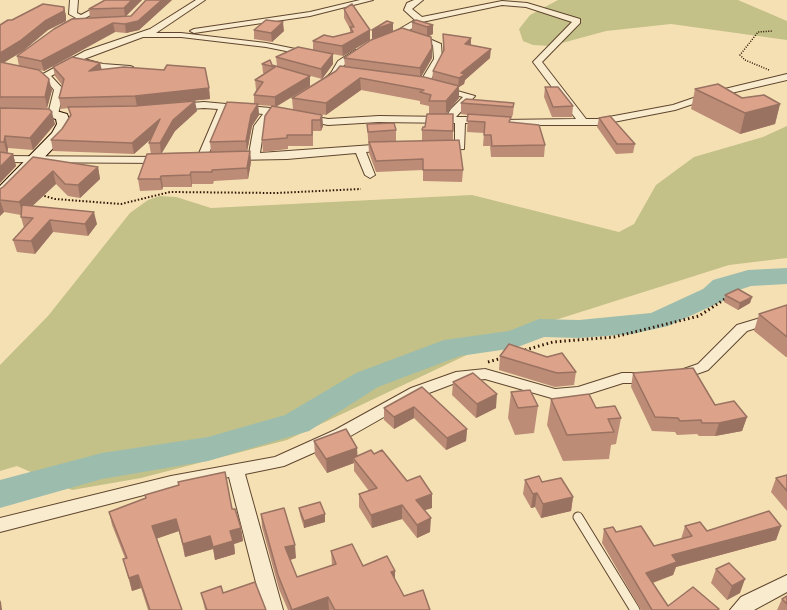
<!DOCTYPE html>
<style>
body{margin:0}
canvas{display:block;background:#f5e0b3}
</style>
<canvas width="787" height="610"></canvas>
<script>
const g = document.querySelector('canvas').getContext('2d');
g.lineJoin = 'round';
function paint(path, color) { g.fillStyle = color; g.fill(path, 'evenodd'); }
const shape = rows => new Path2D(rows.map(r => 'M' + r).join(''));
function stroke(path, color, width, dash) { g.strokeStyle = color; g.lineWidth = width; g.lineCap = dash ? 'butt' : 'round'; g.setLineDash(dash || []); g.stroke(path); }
const green = shape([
 [558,0,738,0,787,21,787,40,671,24,606,31,551,46,533,45,523,41,519,29,530,15],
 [787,126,787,258,729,265,511,334,287,440,141,478,72,490,17,466,0,471,0,365,48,316,130,213,148,200,160,196,176,197,211,208,472,195,619,232,634,224,656,185,694,157,763,137]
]);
const river = shape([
 [787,268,787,284,751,286,733,292,723,301,668,326,632,334,579,338,544,337,515,348,460,356,378,387,309,431,208,461,102,479,0,508,0,480,102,453,208,437,285,415,356,373,444,340,509,331,539,319,579,320,651,313,703,289,713,280,748,270,787,268]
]);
const pathFar2 = shape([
 [769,70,745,60,740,55,758,32,773,31]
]);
const pathFar1 = shape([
 [41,195,55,199,121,204,170,192,276,193,361,189]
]);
const path = shape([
 [525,350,553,342,614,337,699,316,728,297],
 [488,362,502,358]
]);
const lane = shape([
 [578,517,635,610]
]);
const street = shape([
 [70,0,78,0,77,13,81,15,109,0,118,0,65,29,62,29,62,25,76,18,69,14,70,0],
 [196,0,205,0,156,33,181,33,266,43,315,53,311,56,266,47,181,37,143,37,84,59,103,64,130,66,133,67,133,71,102,70,79,61,51,76,64,90,58,114,50,116,48,114,54,90,47,81,35,77,35,73,43,74,85,51,150,29,196,0],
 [360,0,373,0,310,16,194,33,190,31,194,29,310,12,360,0],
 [414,0,423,0,412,9,422,17,502,1,527,3,580,19,580,23,542,62,586,119,598,119,673,105,708,93,787,74,787,80,714,97,675,110,598,125,504,125,499,122,501,120,576,119,533,62,572,22,526,7,502,5,422,22,392,41,386,41,386,37,415,20,404,10,407,3,414,0],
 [412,34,418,34,441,44,442,59,429,83,475,96,456,117,484,117,489,120,484,123,465,123,464,149,445,150,440,147,445,144,455,144,455,123,379,122,328,125,303,120,301,118,306,115,328,119,379,116,446,117,451,109,463,97,421,86,419,84,434,59,433,45,412,38,412,34],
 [355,50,362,52,344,65,338,76,328,85,322,85,320,83,331,73,338,61,355,50],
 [204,102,270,108,287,112,289,114,284,117,272,115,264,126,260,153,387,144,392,147,387,150,366,152,375,175,370,178,365,175,356,153,287,159,232,160,227,157,228,155,249,154,254,126,263,114,227,110,207,158,202,161,197,158,218,109,204,108,178,110,173,107,178,104,204,102],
 [0,156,162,157,167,160,162,163,0,162,0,156],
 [787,310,787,318,747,331,708,370,677,381,670,376,672,373,698,364,737,325,787,310],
 [485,369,555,389,578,387,622,373,649,373,654,375,656,378,654,381,649,383,623,383,579,397,555,399,485,379,458,382,421,396,347,438,284,466,245,474,283,610,263,610,229,477,171,488,0,532,0,518,171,476,275,457,335,430,411,388,456,372,485,369],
 [787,575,787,592,754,610,730,610,741,597,787,575]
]);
const secondary = shape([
 [0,110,53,110,67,114,71,124,63,138,5,198,0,200,0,186,52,133,57,124,56,119,52,118,0,118,0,110]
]);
const wall = shape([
 [105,0,142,0,126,16,131,16,146,0,172,0,139,30,126,33,115,32,44,71,39,70,52,90,47,108,0,108,0,25,12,20,64,7,66,16,66,21,48,30,23,51,3,63,19,66,17,56,90,18,89,9],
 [344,9,370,30,370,40,343,56,333,54,333,64,322,79,296,72,310,86,276,107,293,110,292,98,345,66,344,58,412,31,412,22,433,25,433,34,429,36,432,48,432,58,421,77,432,80,433,71,443,52,443,34,471,45,490,58,465,80,464,84,459,87,459,98,446,114,453,114,453,140,463,170,462,182,423,181,423,170,376,172,369,153,367,124,396,130,396,141,384,142,422,141,422,130,425,127,429,114,429,106,420,104,420,101,361,90,326,115,293,110,322,115,323,126,321,131,313,131,313,146,288,146,288,149,263,152,262,140,272,106,258,105,259,115,252,126,247,151,250,151,251,162,248,179,214,181,213,184,192,184,192,187,163,187,162,190,140,191,138,179,151,154,149,143,151,139,134,154,53,151,51,140,62,129,70,115,69,108,61,109,59,98,62,85,55,76,53,67,100,63,102,70,209,88,210,99,137,106,197,111,175,131,162,153,211,152,210,142,254,104,254,95,256,90,255,80,265,74,263,73,262,64,272,65,277,66,276,57,313,50,313,41,350,33,350,29,344,18],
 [254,30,284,31,272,42,254,39],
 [545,87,573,106,572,117,552,117,544,97],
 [695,89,742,98,780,104,775,124,740,134,691,109],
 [461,103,514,103,513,114,512,117,511,117,510,122,545,145,544,157,491,157,490,146,483,146,484,133,467,132,468,115,461,114],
 [0,108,55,124,33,150,8,148,8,154,13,154,16,166,0,183],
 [599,118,635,144,633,153,616,154,597,127],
 [33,157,98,167,100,179,80,198,68,196,56,184,32,206,97,224,88,236,53,232,35,254,17,252,13,240,24,228,21,217,21,215,4,212,0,216,0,189,3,187],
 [725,295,752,297,750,303,738,310,724,302],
 [787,305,787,357,786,357,754,331,759,314],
 [500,356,576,372,574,385,555,387,499,370],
 [633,373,747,417,742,431,715,436,699,436,697,434,677,435,675,432,652,431,631,387],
 [453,382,496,408,476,418,452,395],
 [422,387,467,429,466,441,446,450,414,418,394,429,384,420,384,408],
 [511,392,538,406,534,433,515,435,508,418],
 [551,399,596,408,621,418,616,444,611,445,609,459,563,461,547,425],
 [314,441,357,456,374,454,407,481,432,508,424,510,430,532,417,538,402,519,372,528,359,507,359,494,369,491,354,471,354,463,327,473,315,455],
 [787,475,787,511,771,492,776,478],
 [525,480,542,482,573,497,571,511,541,518,535,507,531,508,523,494],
 [299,508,325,514,325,522,304,528,300,515],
 [232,509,241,528,243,541,234,544,235,554,215,560,213,549,185,557,179,531,156,539,182,610,148,610,141,588,132,591,123,559,125,558,112,525,109,512],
 [261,514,296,558,290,560,297,577,332,565,331,551,363,566,395,571,395,580,404,596,430,610,288,610,279,589,262,527],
 [685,526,707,531,781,526,776,540,676,567,673,575,653,583,668,606,719,609,718,610,641,610,602,543,604,529,616,532,654,546,681,539],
 [716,569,740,593,727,600,711,583],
 [201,593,223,593,266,610,205,610],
 [787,596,787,610,777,610,782,599]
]);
const shadedWall = shape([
 [132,0,142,0,125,17,124,8],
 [162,0,172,0,139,30,126,33,125,24],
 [64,7,66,16,66,21,48,30,23,51,0,65,0,53],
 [283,22,284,31,272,42,271,33],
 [113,23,115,32,44,71,41,61],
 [393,23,393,32,372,39,372,30],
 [433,25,433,34,427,37,427,27],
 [370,30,370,40,343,56,342,46],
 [471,38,471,48,465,44],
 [432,48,432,58,420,79,420,68],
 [491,49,490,58,465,80,464,84,459,87,459,98,446,114,446,101,458,87,459,78,461,73],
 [333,54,333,64,322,79,321,69],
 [100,63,102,72,89,71],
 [310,76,310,86,275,107,275,97],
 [360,78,361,90,326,115,326,103],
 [49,79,52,90,47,108,45,97],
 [209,88,210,99,137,106,135,96],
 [195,101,197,111,175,131,161,154,160,143,173,120],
 [258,104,259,115,252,126,247,152,246,141,251,115],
 [780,104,775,124,740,134,745,113],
 [52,112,55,124,33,150,30,138],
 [322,115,323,126,321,131,320,120],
 [160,119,162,129,134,154,132,143],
 [5,136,8,148,7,154,4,142],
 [250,151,251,162,248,179,247,168],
 [13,154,16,166,0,183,0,167],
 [98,167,100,179,80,198,78,185],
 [53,171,56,184,23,215,19,202],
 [191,172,192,184,192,187,190,175],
 [161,176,163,187,162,190,160,179],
 [0,200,4,212,0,216],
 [94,212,97,224,88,236,85,224],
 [50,220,53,232,35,254,31,241],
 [752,297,750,303,738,310,740,303],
 [497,394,496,408,476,418,477,404],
 [414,407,414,418,394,429,394,417],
 [747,417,742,431,715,436,719,423],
 [467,429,466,441,446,450,447,438],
 [357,448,358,462,353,458,354,463,327,473,326,459],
 [537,493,535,507,531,508,533,494],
 [432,494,432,508,416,513,416,500],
 [573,497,571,511,541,518,543,504],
 [402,505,402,519,372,528,371,515],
 [325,514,325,522,304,528,304,521],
 [431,518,430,532,417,538,417,525],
 [176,519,179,531,155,539,152,526],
 [781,526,776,540,676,567,673,575,643,586,646,573,672,555],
 [241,528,243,541,234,544,235,554,215,560,213,547,230,531],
 [210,536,213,549,185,557,183,544],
 [295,545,296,558,286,561,285,547],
 [395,571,395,584,391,572],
 [138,575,141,588,132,591,129,578],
 [745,579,740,593,727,600,732,586],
 [328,597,329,610,292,610],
 [0,600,1,602,2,610,0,610]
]);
const building = shape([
 [105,0,132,0,124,8,89,9,105,0],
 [146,0,162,0,138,21,125,24,113,23,41,61,17,56,54,29,72,19,131,16,146,0],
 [43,4,64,7,64,11,45,21,20,41,0,53,0,25,8,20,12,20,43,4],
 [352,4,370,30,342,46,313,41,324,35,333,37,353,32,350,27,354,27,344,9,352,4],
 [266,20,283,22,271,33,254,30,266,20],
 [416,20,433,25,427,27,412,22,416,20],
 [387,21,393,23,372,30,387,21],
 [402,28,431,37,432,48,420,68,344,58,371,40,402,28],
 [443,34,471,38,465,44,491,49,461,73,465,74,459,78,433,71,444,50,443,34],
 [298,47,333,54,321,69,276,57,298,47],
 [72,57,100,63,89,71,124,67,164,70,167,65,205,68,209,88,135,96,59,98,64,79,53,67,72,57],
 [270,60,272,65,310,76,275,97,254,95,263,82,255,80,275,67,262,64,270,60],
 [0,62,39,70,49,79,45,97,0,97,0,62],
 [340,66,424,77,459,86,446,101,429,101,431,95,420,92,424,90,360,78,326,103,292,98,336,71,340,66],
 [718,84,742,98,764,95,780,104,745,113,695,89,718,84],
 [545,87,558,87,573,106,553,107,545,87],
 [466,99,514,103,513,107,461,103,466,99],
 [195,101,173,120,160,143,149,143,160,119,132,143,51,140,62,129,71,115,68,107,135,106,195,101],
 [227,102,258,104,251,115,246,141,210,142,227,102],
 [272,106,322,115,320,120,312,120,312,135,287,135,287,138,262,140,265,116,272,106],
 [0,108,49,109,52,112,30,138,5,136,4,142,0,142,0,108],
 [427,114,453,114,453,131,422,130,423,127,425,127,427,114],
 [468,114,511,117,509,122,539,125,545,145,492,146,491,135,484,135,485,122,467,121,468,114],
 [610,116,635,144,617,144,599,118,610,116],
 [394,123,396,130,368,132,367,124,394,123],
 [459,140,463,170,423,170,423,159,376,161,369,142,459,140],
 [250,151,247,168,212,170,212,172,191,172,190,175,161,176,160,179,138,179,147,154,250,151],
 [0,152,13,154,0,167,0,152],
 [33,157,98,167,78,185,65,184,53,171,19,202,0,200,0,189,3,187,33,157],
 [22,205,94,212,85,224,50,220,31,241,13,240,33,218,21,217,22,205],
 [738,289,752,297,740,303,725,295,738,289],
 [787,305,787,337,759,314,787,305],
 [509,344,547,357,562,353,576,372,557,373,500,356,509,344],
 [693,368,715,405,734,401,747,417,719,423,702,423,701,420,680,421,678,418,655,417,633,373,693,368],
 [473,373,497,394,477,404,453,382,473,373],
 [422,387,467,429,447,438,414,407,394,417,384,408,422,387],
 [530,390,538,406,518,408,511,392,530,390],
 [589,394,596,408,615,406,621,418,608,419,614,432,567,435,551,399,589,394],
 [346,429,357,448,326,459,314,441,346,429],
 [371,450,374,454,382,450,407,481,420,476,432,494,416,500,431,518,417,525,402,505,371,515,359,494,377,488,353,458,371,450],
 [225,472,232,509,235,509,241,528,230,531,233,541,213,547,210,536,183,544,176,519,152,526,182,610,150,610,138,575,129,578,123,559,127,558,109,512,146,498,145,495,179,485,178,482,225,472],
 [787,475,787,491,776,478,787,475],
 [539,476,542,482,561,478,573,497,543,504,537,493,533,494,525,480,539,476],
 [320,502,325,514,304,521,299,508,320,502],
 [284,508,295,545,285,547,297,577,336,564,331,551,352,544,363,566,387,556,395,571,391,572,404,596,423,590,430,610,335,610,328,597,292,610,278,575,261,514,284,508],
 [769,511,781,526,672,555,677,562,646,573,668,606,693,587,719,609,717,610,652,610,604,529,613,527,616,532,641,526,654,546,692,536,685,526,700,522,707,531,769,511],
 [729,563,745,579,732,586,716,569,729,563],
 [255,582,266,610,207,610,201,593,221,586,223,593,255,582],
 [787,596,787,604,782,599,787,596]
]);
paint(green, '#c3c088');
paint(river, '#9cbdae');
stroke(lane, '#60462f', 11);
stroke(street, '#60462f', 2);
stroke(secondary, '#2f1203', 2);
stroke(pathFar2, '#2f1203', 1.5, [1, 1.5]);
stroke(pathFar1, '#2f1203', 2, [1.5, 2]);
stroke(path, '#2f1203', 3, [1.5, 3]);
stroke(lane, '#f8ebce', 9);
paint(street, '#f8ebce');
paint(secondary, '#f8ebce');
paint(wall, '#bd8c77');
paint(shadedWall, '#9a7261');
paint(building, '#dca38a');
stroke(building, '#9a7261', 1.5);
</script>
